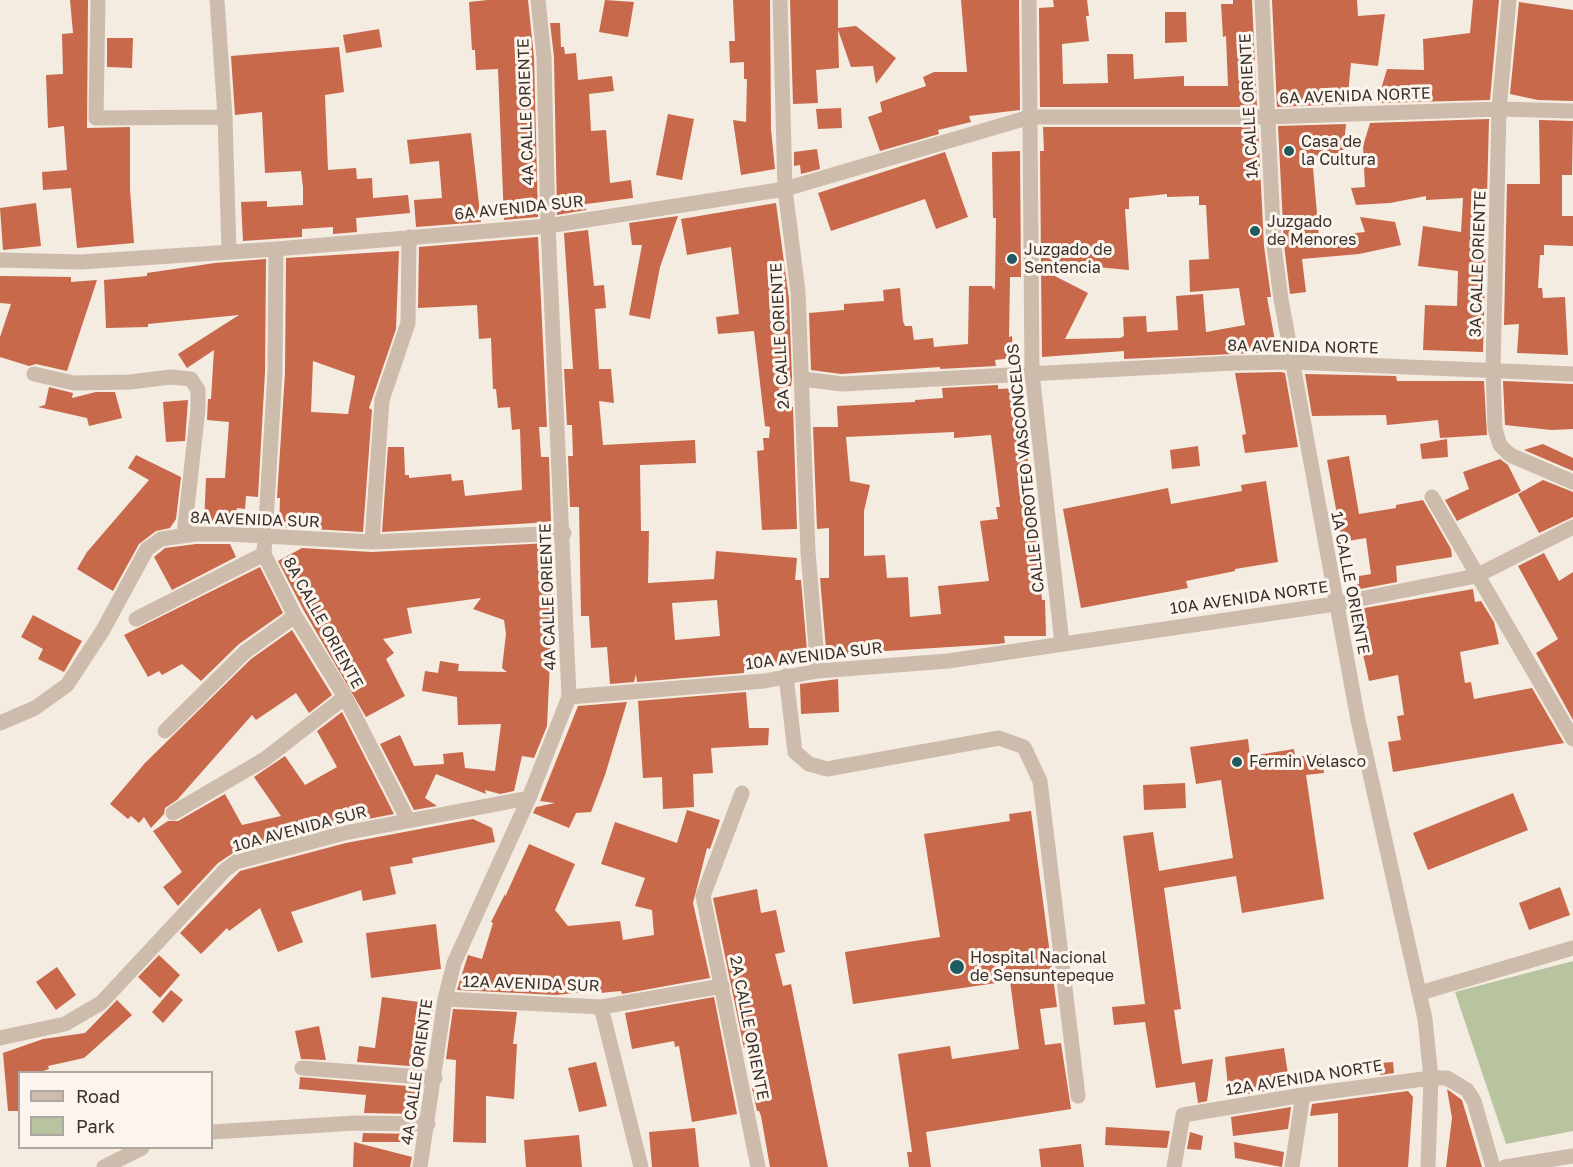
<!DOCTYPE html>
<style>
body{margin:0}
#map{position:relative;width:1573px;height:1167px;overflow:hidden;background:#f4ebe1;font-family:"Golos Text",sans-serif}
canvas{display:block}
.legend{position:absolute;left:18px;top:1071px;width:195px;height:78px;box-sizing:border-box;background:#fbf5ee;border:2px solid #aea6a0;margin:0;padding:8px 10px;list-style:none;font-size:18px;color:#3b302b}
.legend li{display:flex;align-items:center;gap:12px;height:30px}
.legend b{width:30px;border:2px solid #aea6a0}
</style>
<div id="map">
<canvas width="1573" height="1167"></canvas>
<ul class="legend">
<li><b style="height:8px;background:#cdbbac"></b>Road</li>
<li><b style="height:16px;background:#b8c4a0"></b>Park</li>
</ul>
</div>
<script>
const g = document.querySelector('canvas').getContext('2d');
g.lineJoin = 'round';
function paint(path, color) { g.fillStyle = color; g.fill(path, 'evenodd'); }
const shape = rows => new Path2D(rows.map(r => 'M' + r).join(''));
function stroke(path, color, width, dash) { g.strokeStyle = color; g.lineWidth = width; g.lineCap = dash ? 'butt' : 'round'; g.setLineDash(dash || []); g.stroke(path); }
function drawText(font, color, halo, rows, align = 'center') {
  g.font = font + ' "Golos Text",sans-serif'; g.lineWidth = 6; g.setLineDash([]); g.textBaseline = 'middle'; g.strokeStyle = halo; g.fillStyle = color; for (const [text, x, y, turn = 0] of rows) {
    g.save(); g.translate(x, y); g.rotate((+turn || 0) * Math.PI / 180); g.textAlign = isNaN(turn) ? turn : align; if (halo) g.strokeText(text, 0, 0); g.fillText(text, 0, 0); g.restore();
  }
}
const green = shape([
 [1573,961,1573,1131,1506,1144,1455,992]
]);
const building = shape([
 [70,0,88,0,87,128,130,127,130,189,134,243,77,248,71,188,43,190,42,172,67,170,64,126,48,128,46,75,63,74,62,34,73,33],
 [488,0,528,0,534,58,538,217,504,220,498,69,476,70,475,50,472,50,469,2],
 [605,0,634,2,628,37,599,32],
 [733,0,770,0,771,129,775,169,741,175,733,120,746,122,747,79,744,79,744,62,730,63,729,41,735,41],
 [790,0,838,0,838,28,856,26,896,58,876,84,873,66,851,67,838,30,839,68,816,70,818,103,793,104],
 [961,0,1019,0,1020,110,969,116,971,122,938,130,939,134,880,151,868,117,882,112,880,102,926,86,923,77,934,72,967,72],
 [1053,0,1087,0,1089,16,1086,16,1089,41,1062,44,1063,84,1108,83,1107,54,1133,54,1134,79,1184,76,1184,86,1228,86,1226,36,1223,37,1221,4,1233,4,1233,0,1252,0,1257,107,1040,107,1039,8,1054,7],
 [1272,0,1357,0,1358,16,1385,14,1378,66,1351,63,1347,104,1277,107],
 [1473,0,1499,0,1490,100,1377,103,1387,69,1424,70,1423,39,1470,33],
 [1519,2,1573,10,1573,101,1538,100,1510,94],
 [1165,12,1186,12,1187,42,1165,43],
 [550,23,560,23,561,47,564,47,565,54,576,53,578,80,612,76,614,91,589,94,591,131,606,130,610,183,631,180,633,198,586,204,586,210,557,215,554,57],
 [379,29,382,47,346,53,343,35],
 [107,38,133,38,132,68,107,67],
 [339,47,344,92,325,95,328,170,356,168,357,179,372,178,373,198,408,195,410,213,356,218,357,232,333,234,333,227,302,229,302,237,243,241,241,202,267,201,267,207,303,205,303,187,301,171,265,173,262,112,235,115,231,56],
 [841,108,842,128,818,129,816,109],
 [668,114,694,119,682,180,656,175],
 [1489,119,1483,352,1423,350,1425,305,1457,306,1458,271,1418,266,1423,226,1461,232,1463,198,1426,200,1426,196,1390,203,1356,205,1351,188,1365,187,1363,146,1370,123],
 [1539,120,1573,121,1572,175,1562,175,1562,216,1573,216,1573,246,1544,245,1544,255,1540,255,1538,288,1542,288,1543,298,1565,297,1568,355,1517,353,1519,324,1504,325,1507,184,1540,184],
 [1346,124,1343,153,1312,156,1319,237,1365,232,1360,217,1395,222,1401,245,1359,254,1302,259,1306,292,1290,294,1284,245,1278,126],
 [1043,127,1258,127,1264,246,1271,297,1267,297,1277,352,1124,359,1124,351,1042,357,1041,269,1088,293,1065,339,1120,338,1124,336,1123,317,1146,316,1147,332,1178,330,1176,296,1203,294,1206,332,1245,325,1239,288,1190,292,1189,260,1209,259,1206,205,1199,205,1199,196,1167,197,1167,194,1129,198,1129,209,1125,209,1129,270,1041,262,1040,151,1044,151],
 [471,133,481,222,416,227,414,200,442,198,439,161,410,164,407,140],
 [817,149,820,169,801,174,800,165,794,166,794,152],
 [1020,151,1021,277,1010,277,1009,337,1012,336,1013,358,995,360,996,366,940,369,940,367,841,374,811,370,809,313,844,310,844,304,884,301,883,290,900,288,903,321,905,326,912,326,914,340,933,338,934,347,968,344,969,286,992,286,994,290,995,286,996,218,993,218,992,152],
 [945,152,968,217,936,229,925,199,831,231,818,193],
 [36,203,41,246,3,250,0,208],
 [776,203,789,299,792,378,791,386,779,388,780,408,793,407,797,529,762,530,757,451,764,450,763,438,769,438,770,427,765,426,754,331,718,334,716,317,739,314,731,247,687,255,681,219],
 [678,216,660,267,650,319,629,315,642,245,632,245,629,223],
 [588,230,594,286,604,285,606,308,595,309,599,369,611,369,614,403,599,401,603,445,695,440,696,463,640,465,641,531,649,531,648,583,714,579,716,551,797,558,795,580,801,580,808,663,760,667,761,669,744,671,744,673,637,682,636,674,634,682,610,684,607,647,591,648,589,616,581,616,579,507,570,507,568,456,573,456,572,425,567,425,564,369,573,369,564,233],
 [717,600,720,636,675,640,672,603],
 [538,237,547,427,539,427,541,457,549,457,551,522,382,532,388,447,404,447,405,475,409,475,409,478,451,474,452,481,463,480,465,496,522,490,520,429,512,430,510,407,498,408,496,389,493,389,491,338,479,339,477,305,418,308,419,247],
 [399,251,396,329,369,408,372,410,363,532,279,527,280,498,277,498,285,373,286,258],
 [313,361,355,376,348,414,311,412],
 [266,259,265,372,258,497,246,496,245,509,237,508,235,525,204,524,206,478,225,478,229,422,207,420,208,399,211,399,214,350,187,368,178,354,239,315,148,324,148,327,106,328,104,280,147,276,147,273,215,263],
 [0,276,71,277,71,282,97,280,67,371,36,364,29,366,0,357,0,337,11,304,0,303],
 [1281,372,1285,373,1298,447,1245,453,1242,435,1246,434,1235,373],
 [1305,374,1396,376,1397,381,1484,381,1487,435,1440,438,1438,420,1387,425,1386,415,1312,416],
 [1503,381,1573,384,1573,429,1551,430,1505,425],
 [998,385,998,389,1016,388,1020,442,1026,441,1042,600,1045,600,1046,636,1004,636,1005,643,997,644,886,651,837,657,837,660,827,661,820,578,829,578,829,528,817,529,813,427,838,427,837,406,915,402,915,400,943,398,942,388],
 [954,432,954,438,991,435,1000,507,996,507,998,519,980,521,989,581,938,586,941,614,910,617,908,577,887,578,885,555,864,556,864,511,870,485,850,481,846,437],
 [49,387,73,393,72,398,96,392,115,392,122,418,89,426,87,418,38,407,45,405],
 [188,400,185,441,166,442,163,402],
 [1447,439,1448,457,1422,459,1420,444],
 [1543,444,1573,458,1573,471,1524,450],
 [1198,446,1200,466,1172,469,1170,450],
 [136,455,181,477,176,519,170,528,156,531,139,544,113,591,77,569,87,552,149,480,128,468],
 [1349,456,1359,514,1396,508,1396,505,1423,500,1451,549,1452,557,1396,566,1397,582,1350,591,1349,585,1359,584,1359,576,1371,574,1366,538,1342,542,1327,460],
 [1500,459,1508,465,1521,491,1457,521,1445,500,1469,489,1463,472],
 [1543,480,1573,492,1573,517,1539,533,1518,494],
 [1266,481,1278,562,1235,569,1235,571,1186,581,1188,588,1081,608,1063,509,1168,488,1171,504,1242,491,1241,485],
 [550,543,552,609,547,638,551,639,547,726,534,758,522,756,514,791,500,794,485,790,486,794,436,774,425,798,437,806,414,810,380,744,400,735,414,766,444,764,443,754,463,752,465,768,495,771,501,724,458,725,457,697,422,691,425,671,438,673,440,661,459,664,458,671,507,672,502,668,506,634,504,620,473,609,481,598,407,608,412,633,383,639,394,653,386,659,405,696,366,717,304,611,278,561,302,548,372,552],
 [196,544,230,544,236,557,172,590,154,557,165,548],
 [1544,553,1559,581,1573,572,1573,720,1536,653,1558,639,1518,566],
 [260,567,283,613,239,644,201,681,182,664,162,675,159,671,148,677,124,635],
 [1473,589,1475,602,1481,601,1494,622,1499,644,1460,652,1465,683,1471,682,1474,699,1532,688,1564,743,1393,772,1388,742,1401,740,1397,716,1404,715,1398,675,1369,681,1353,610],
 [33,615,82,641,64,672,38,659,43,649,21,637],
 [292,630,332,695,309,713,296,693,256,720,252,715,177,800,165,808,164,814,151,828,144,817,139,823,131,816,128,819,110,804,145,763,251,659],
 [838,679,839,712,801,714,800,684],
 [746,692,749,728,769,728,768,745,711,748,713,773,693,774,694,807,663,809,662,777,643,778,638,701],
 [627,702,605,775,591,812,576,813,569,828,533,813,536,807,555,803,540,801,578,706],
 [342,712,394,814,342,824,233,853,218,863,178,906,163,887,182,872,153,831,168,821,178,821,225,794,242,825,281,816,254,777,285,756,305,785,337,767,317,731],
 [1248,739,1250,756,1294,749,1295,757,1321,754,1324,773,1306,775,1324,899,1242,913,1236,876,1164,888,1181,1009,1174,1010,1182,1064,1213,1059,1207,1101,1198,1103,1195,1082,1156,1088,1145,1022,1114,1025,1112,1007,1145,1004,1123,836,1153,832,1159,871,1233,858,1221,780,1196,784,1190,747],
 [1185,783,1186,808,1144,810,1143,785],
 [1513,793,1528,830,1428,870,1413,833],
 [687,810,720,820,710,849,707,848,693,903,710,978,622,994,621,991,600,993,600,990,557,995,457,990,468,955,482,959,493,923,491,922,505,894,505,897,529,844,575,864,555,910,568,926,620,921,623,940,654,935,652,910,635,906,645,878,601,864,615,822,677,843],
 [1031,811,1057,1007,1040,1009,1045,1045,1061,1043,1071,1109,926,1132,931,1167,909,1167,907,1152,912,1152,898,1054,950,1046,952,1059,1019,1049,1010,981,853,1004,845,952,940,937,924,834,1010,821,1009,814],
 [473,819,492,828,495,842,412,858,413,863,390,867,396,894,363,901,361,890,291,912,303,942,278,952,260,908,229,931,227,928,201,954,180,933,240,871,346,843],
 [1560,887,1570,915,1529,930,1519,903],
 [757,889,761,913,776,910,785,952,775,954,783,986,791,984,828,1167,770,1167,761,1116,759,1111,757,1111,752,1088,765,1085,758,1045,744,1048,713,898],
 [436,924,441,969,371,978,366,933],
 [159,955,180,975,160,998,138,977],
 [57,967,76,995,56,1010,36,982],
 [171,990,183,1000,163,1023,152,1012],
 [382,997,434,1004,423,1067,357,1062,359,1046,375,1048],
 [714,997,737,1114,692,1122,679,1046,675,1047,674,1041,632,1049,625,1013],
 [117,1000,132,1015,84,1058,48,1066,49,1069,40,1072,20,1072,20,1111,8,1111,3,1053,43,1039,85,1033],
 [453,1009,517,1012,513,1044,517,1044,514,1099,486,1096,486,1143,453,1142,456,1060,446,1059],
 [319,1026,326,1060,301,1059,295,1031],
 [1284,1048,1290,1087,1229,1097,1225,1057],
 [596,1062,607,1106,579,1112,568,1068],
 [1393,1062,1394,1073,1380,1075,1379,1063],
 [300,1077,419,1087,416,1114,364,1113,366,1095,299,1089],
 [1447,1089,1462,1100,1482,1167,1446,1167,1452,1118],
 [1408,1091,1413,1097,1408,1167,1338,1167,1338,1113,1310,1116,1312,1104],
 [1291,1107,1288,1129,1233,1136,1231,1117],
 [1106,1127,1170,1131,1167,1148,1105,1145],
 [695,1128,699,1167,652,1167,649,1132],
 [1190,1132,1203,1136,1201,1150,1187,1149],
 [363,1133,414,1134,413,1142,362,1142],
 [579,1135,582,1167,526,1167,524,1140],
 [354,1142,412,1157,410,1167,353,1167],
 [1234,1142,1284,1152,1282,1167,1235,1158],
 [1081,1144,1084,1167,1041,1167,1039,1149]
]);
const minor = shape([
 [98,0,96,118,225,117],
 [217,0,225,117,229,251],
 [780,0,785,189,798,292,808,552,818,671],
 [1029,0,1032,373,1062,644],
 [1262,0,1274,246,1281,299,1358,720,1425,1019,1431,1078,1428,1167],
 [1509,0,1499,109,1493,370,1495,429,1500,445,1510,455,1573,482],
 [276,249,275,372,264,554,295,616,345,697,408,820],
 [0,260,81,262,276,249,548,226,785,189,1030,117,1267,117,1499,109,1573,111],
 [34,374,74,383,130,382,171,377,191,379,198,390,198,409,184,535],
 [802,379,843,384,1233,363,1291,362,1573,374],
 [1432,497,1573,739],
 [372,542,382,400,408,323,409,237],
 [136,619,264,554],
 [786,676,795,752,809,764,827,769,999,738,1024,747,1040,781,1078,1096],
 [569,697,764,681,818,671,948,661,1335,604,1476,576,1573,527],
 [0,723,35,708,67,685,103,630,147,549,161,539,195,534,228,534,372,542,564,533],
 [165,731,245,652,295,616],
 [742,793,703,896,758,1167],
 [173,813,265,759,345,697],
 [1420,993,1573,948],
 [445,999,601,1007,722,986],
 [601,1007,641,1167],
 [0,1038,65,1024,101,1003,225,870,236,862,344,833,529,798],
 [302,1068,435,1078],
 [212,1132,355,1123,428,1124],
 [104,1167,142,1148],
 [420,1167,445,999,454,963,529,798,569,697,548,226,544,57,538,0],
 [1174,1167,1183,1115,1303,1095,1431,1078,1447,1078,1467,1090,1474,1101,1493,1167],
 [1292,1167,1303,1095],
 [1505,1167,1573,1156]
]);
const markers = [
 [1289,151,6,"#1f5a5e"],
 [1255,231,6,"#1f5a5e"],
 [1012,259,6,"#1f5a5e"],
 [1237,762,6,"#1f5a5e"],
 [957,967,8,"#1f5a5e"]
];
const streetNames = [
 ["6A AVENIDA NORTE",1355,96,-2],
 ["1A CALLE ORIENTE",1249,106,-93],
 ["4A CALLE ORIENTE",526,112,-92],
 ["6A AVENIDA SUR",519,208,-6],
 ["3A CALLE ORIENTE",1478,264,-88],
 ["2A CALLE ORIENTE",780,336,-93],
 ["8A AVENIDA NORTE",1303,347,1],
 ["CALLE DOROTEO VASCONCELOS",1026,468,-96],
 ["8A AVENIDA SUR",255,520,2],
 ["1A CALLE ORIENTE",1350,583,79],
 ["4A CALLE ORIENTE",548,597,-92],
 ["10A AVENIDA NORTE",1249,598,-8],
 ["8A CALLE ORIENTE",323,623,61],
 ["10A AVENIDA SUR",814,656,-7],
 ["10A AVENIDA SUR",300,829,-15],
 ["12A AVENIDA SUR",531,984,2],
 ["2A CALLE ORIENTE",749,1028,79],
 ["4A CALLE ORIENTE",417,1072,-82],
 ["12A AVENIDA NORTE",1304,1078,-9]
];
const poiNames = [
 ["Casa de",1301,142],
 ["la Cultura",1301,160],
 ["Juzgado",1267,222],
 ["de Menores",1267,240],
 ["Juzgado de",1024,250],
 ["Sentencia",1024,268],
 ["Fermin Velasco",1249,762],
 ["Hospital Nacional",970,958],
 ["de Sensuntepeque",970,976]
];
paint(green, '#b8c4a0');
paint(building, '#c8694b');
stroke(minor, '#cdbbac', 15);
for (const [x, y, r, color] of markers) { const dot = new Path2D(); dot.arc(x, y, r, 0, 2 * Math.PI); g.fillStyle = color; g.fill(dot); stroke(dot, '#fbf5ee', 2); }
drawText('16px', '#3b302b', '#fbf5ee', streetNames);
drawText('16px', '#3b302b', '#fbf5ee', poiNames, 'left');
</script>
